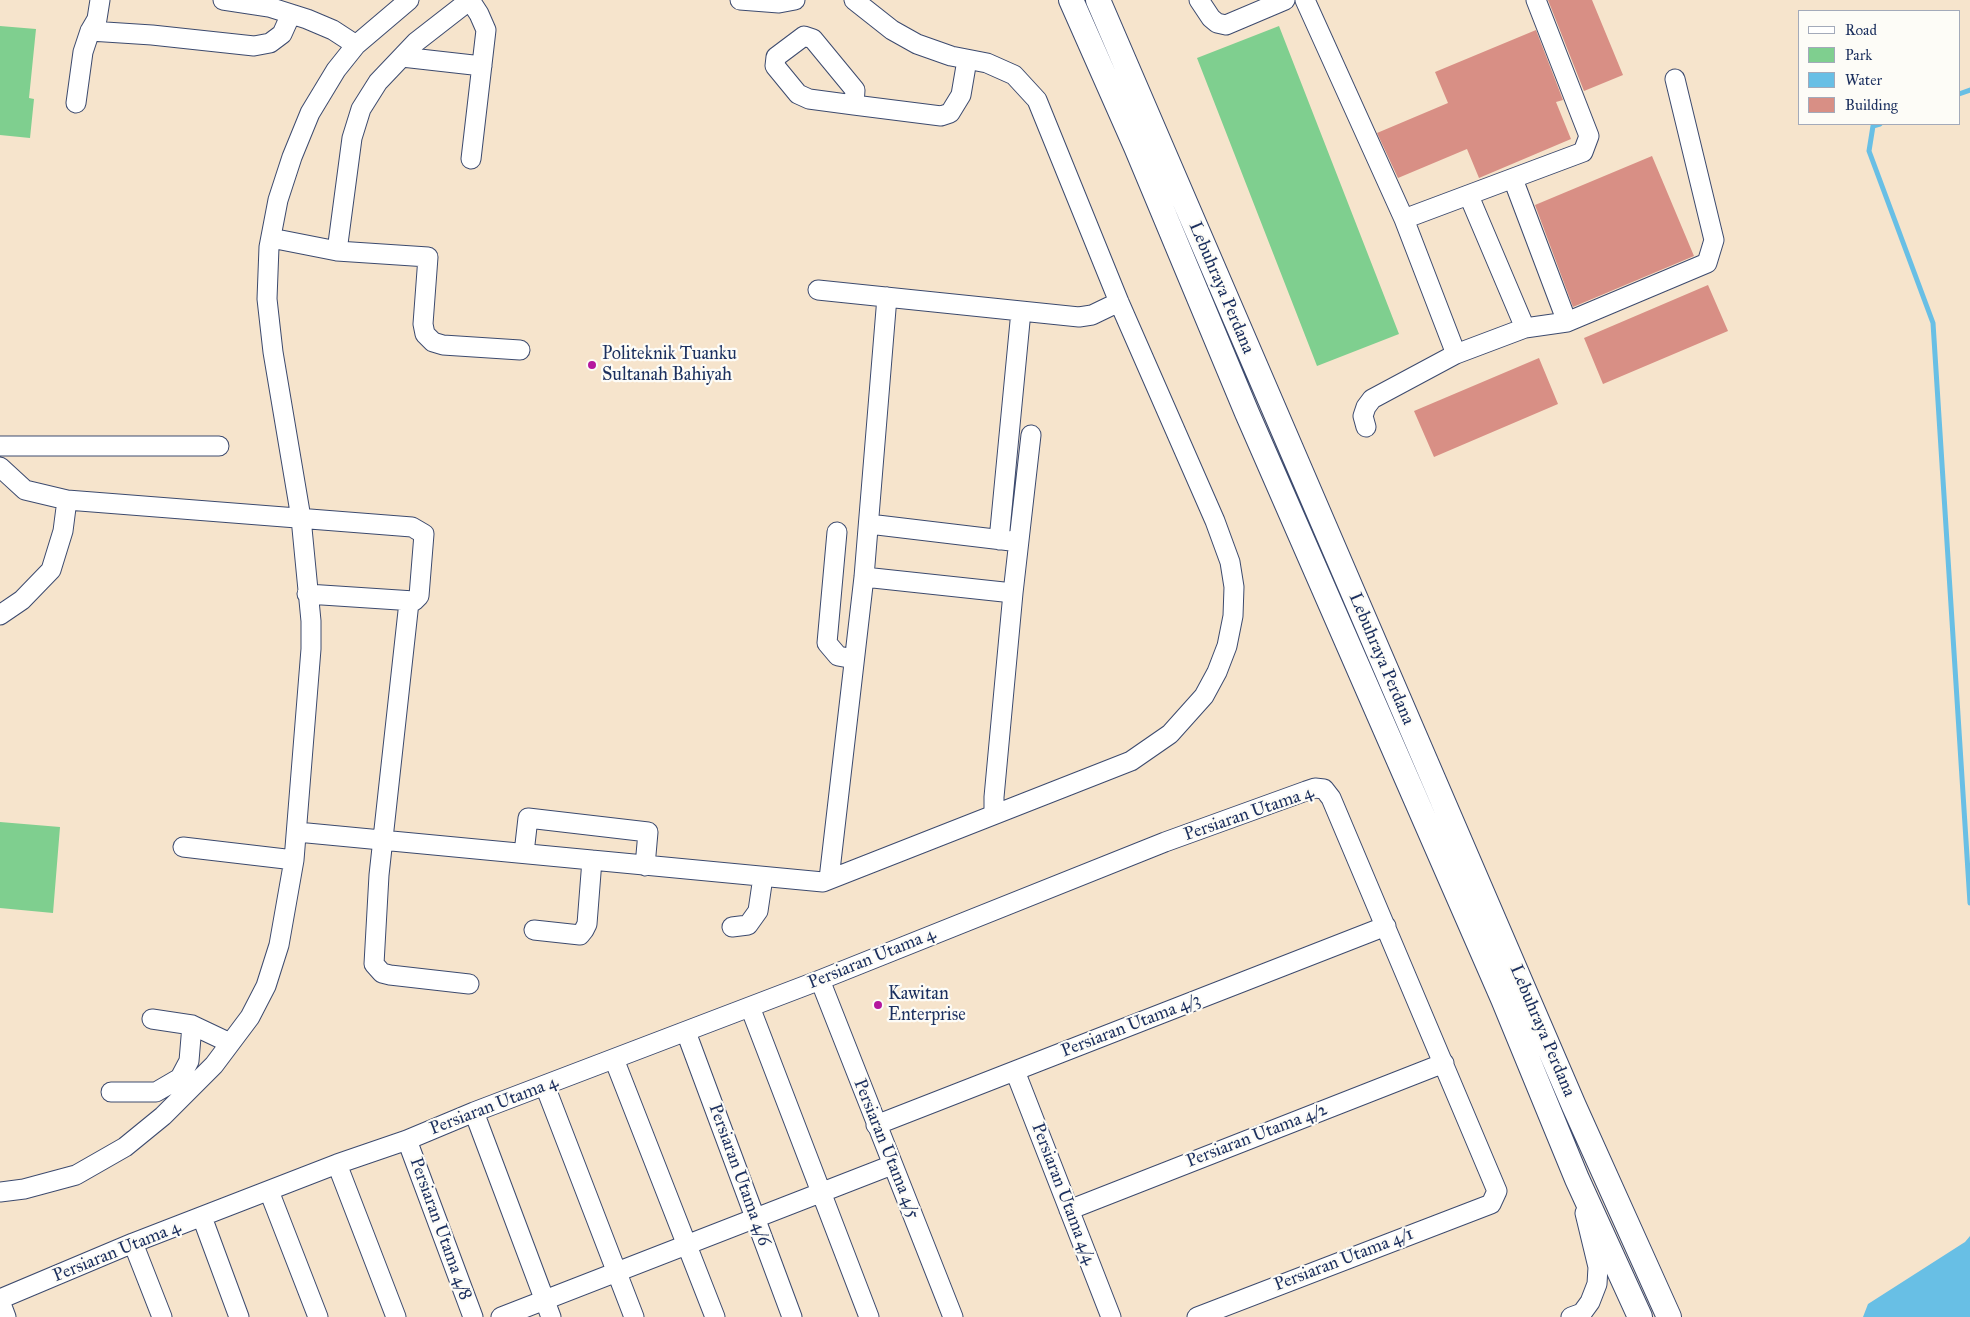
<!DOCTYPE html>
<style>
body{margin:0}
#map{position:relative;width:1970px;height:1317px;overflow:hidden;background:#f6e4cc;font-family:"IM FELL Great Primer",serif}
canvas{display:block}
.legend{position:absolute;left:1798px;top:10px;width:162px;height:115px;box-sizing:border-box;background:#fdfcf7;border:1px solid #a3aaba;margin:0;padding:6px 9px;list-style:none;font-size:15px;color:#1b2f5e}
.legend li{display:flex;align-items:center;gap:10px;height:25px}
.legend b{width:25px;border:1px solid #a3aaba}
</style>
<div id="map">
<canvas width="1970" height="1317"></canvas>
<ul class="legend">
<li><b style="height:6px;background:#fff"></b>Road</li>
<li><b style="height:14px;background:#7fcf8f"></b>Park</li>
<li><b style="height:14px;background:#68bfe5"></b>Water</li>
<li><b style="height:14px;background:#d88f85"></b>Building</li>
</ul>
</div>
<script>
const g = document.querySelector('canvas').getContext('2d');
g.lineJoin = 'round';
function paint(path, color) { g.fillStyle = color; g.fill(path, 'evenodd'); }
const shape = rows => new Path2D(rows.map(r => 'M' + r).join(''));
function stroke(path, color, width, dash) { g.strokeStyle = color; g.lineWidth = width; g.lineCap = dash ? 'butt' : 'round'; g.setLineDash(dash || []); g.stroke(path); }
function drawText(font, color, halo, rows, align = 'center') {
  g.font = font + ' "IM FELL Great Primer",serif'; g.lineWidth = 4.5; g.setLineDash([]); g.textBaseline = 'middle'; g.strokeStyle = halo; g.fillStyle = color; for (const [text, x, y, turn = 0] of rows) {
    g.save(); g.translate(x, y); g.rotate((+turn || 0) * Math.PI / 180); g.textAlign = isNaN(turn) ? turn : align; if (halo) g.strokeText(text, 0, 0); g.fillText(text, 0, 0); g.restore();
  }
}
const green = shape([
 [0,26,36,29,29,98,34,99,30,138,0,135],
 [1279,26,1399,334,1317,366,1197,58],
 [0,822,60,827,53,913,0,908]
]);
const water = shape([
 [1970,1236,1970,1317,1863,1317,1868,1304,1965,1242]
]);
const stream = shape([
 [1959,94,1970,90],
 [1880,124,1873,126,1869,151,1933,323,1970,903]
]);
const building = shape([
 [1548,0,1592,0,1623,75,1584,91],
 [1536,30,1563,100,1556,102,1571,139,1479,178,1467,149,1398,178,1377,133,1448,103,1435,72],
 [1652,156,1694,256,1573,307,1535,205],
 [1708,285,1728,331,1603,384,1584,338],
 [1539,358,1558,404,1434,457,1414,411]
]);
const minor = shape([
 [223,0,269,7,307,19,333,30,356,45],
 [470,0,479,14,486,30,471,159],
 [740,0,779,3,795,0],
 [1199,0,1211,18,1217,23,1226,25,1285,0],
 [1305,0,1404,219,1456,354],
 [90,31,152,35,254,46,270,43,282,34,291,14],
 [402,57,482,66],
 [76,103,83,52,90,31,97,19,100,0],
 [854,105,855,90,813,39,804,36,776,57,775,66,798,94,809,99,854,105,941,116,950,113,961,95,967,60],
 [1513,179,1567,322],
 [1469,196,1525,328],
 [1404,219,1583,152,1589,136,1536,0],
 [271,238,337,251,428,257,423,324,425,334,433,342,443,345,520,350],
 [337,251,352,138,361,109,378,82,416,42,470,0],
 [818,290,1079,317,1092,315,1119,302],
 [1366,427,1363,416,1366,407,1372,399,1456,354,1525,328,1567,322,1707,263,1714,240,1675,79],
 [0,446,219,446],
 [0,467,25,490,67,500,412,527,424,534,419,596,414,601,307,594],
 [869,524,1011,541],
 [837,532,827,643,838,656,854,659],
 [999,540,1021,311],
 [864,577,1013,593],
 [409,602,379,875,374,964,382,973,390,975,469,984],
 [0,615,22,600,51,570,63,531,67,500],
 [994,814,994,797,1013,593,1031,435],
 [297,832,823,882,1131,761,1170,734,1204,696,1217,672,1227,646,1233,616,1234,587,1230,562,1215,521,1119,302,1037,100,1014,75,987,63,951,56,917,44,892,30,854,0],
 [183,847,294,860],
 [524,853,528,818,648,832,645,866],
 [829,879,864,577,887,297],
 [732,927,748,925,758,911,763,877],
 [534,930,580,935,584,930,587,924,592,860],
 [820,980,953,1317],
 [750,1007,869,1317],
 [152,1019,192,1025,230,1043],
 [686,1032,792,1317],
 [614,1059,715,1317],
 [1015,1071,1111,1317],
 [545,1086,634,1317],
 [111,1092,156,1092,180,1078,189,1061,192,1025],
 [474,1112,551,1317],
 [876,1125,1386,926],
 [407,1140,473,1317],
 [337,1164,396,1317],
 [269,1191,318,1317],
 [0,1192,24,1189,76,1175,125,1147,163,1116,214,1065,250,1017,266,986,279,945,294,860,311,649,311,621,301,518,273,352,267,299,269,247,278,200,292,157,310,113,336,70,356,45,409,0],
 [1069,1210,1444,1063],
 [202,1217,239,1317],
 [133,1243,162,1317],
 [0,1299,133,1243,337,1164,407,1140,474,1112,820,980,1165,842,1306,791,1315,788,1324,789,1331,798,1497,1191,1491,1204,1197,1317],
 [0,1301,6,1317],
 [501,1317,892,1165],
 [1571,1317,1582,1313,1590,1302,1597,1284,1598,1267,1585,1213]
]);
const major = shape([
 [1071,0,1136,147,1247,413,1503,999,1577,1179,1640,1317],
 [1098,0,1574,1106,1669,1317]
]);
const markers = [
 [592,365,5,"#b5179e"],
 [878,1005,5,"#b5179e"]
];
const streetNames = [
 ["Lebuhraya Perdana",1221,288,67],
 ["Lebuhraya Perdana",1381,659,67],
 ["Persiaran Utama 4",1249,814,-19],
 ["Persiaran Utama 4",872,959,-22],
 ["Persiaran Utama 4/3",1131,1026,-21],
 ["Lebuhraya Perdana",1542,1031,67],
 ["Persiaran Utama 4",494,1106,-21],
 ["Persiaran Utama 4/2",1257,1136,-21],
 ["Persiaran Utama 4/5",886,1149,68],
 ["Persiaran Utama 4/6",739,1175,70],
 ["Persiaran Utama 4/4",1063,1194,69],
 ["Persiaran Utama 4/8",440,1229,70],
 ["Persiaran Utama 4",117,1252,-22],
 ["Persiaran Utama 4/1",1344,1260,-21]
];
const poiNames = [
 ["Politeknik Tuanku",602,355],
 ["Sultanah Bahiyah",602,376],
 ["Kawitan",888,995],
 ["Enterprise",888,1016]
];
paint(green, '#7fcf8f');
paint(water, '#68bfe5');
stroke(stream, '#68bfe5', 5);
paint(building, '#d88f85');
stroke(minor, '#3c4a6e', 21);
stroke(major, '#3c4a6e', 26);
stroke(minor, '#fff', 19);
stroke(major, '#fff', 24);
for (const [x, y, r, color] of markers) { const dot = new Path2D(); dot.arc(x, y, r, 0, 2 * Math.PI); g.fillStyle = color; g.fill(dot); stroke(dot, '#fdfcf7', 2); }
drawText('18px', '#1b2f5e', '#fdfcf7', streetNames);
drawText('18px', '#1b2f5e', '#fdfcf7', poiNames, 'left');
</script>
